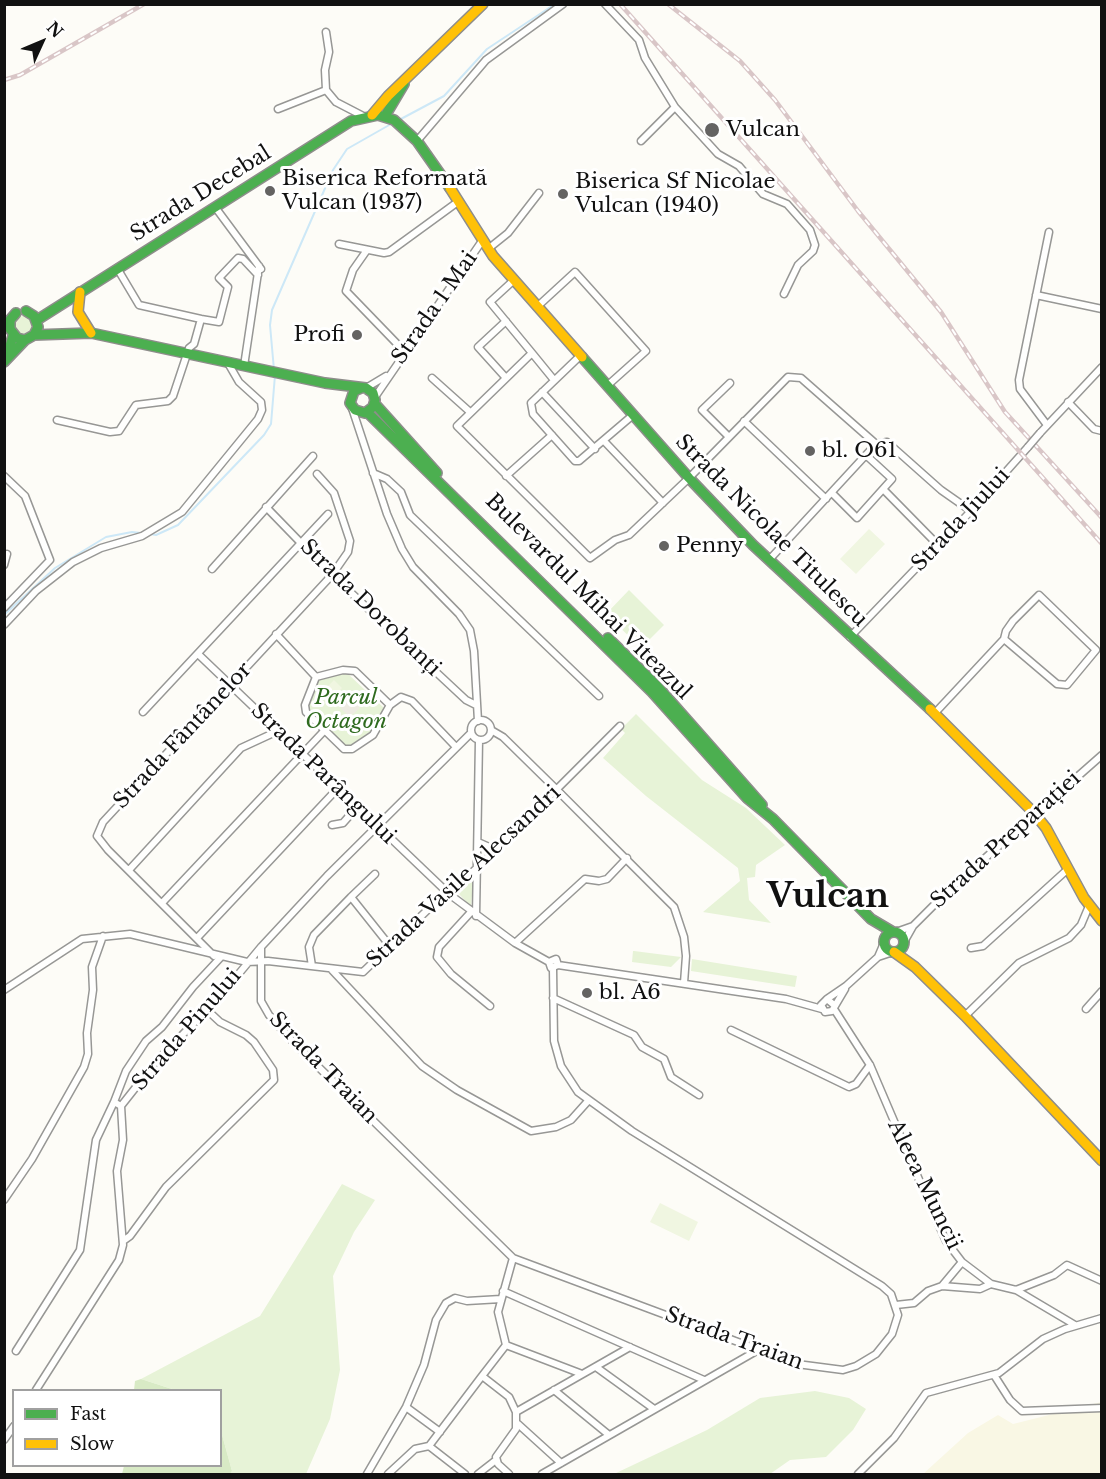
<!DOCTYPE html>
<meta charset="utf-8">
<style>
body{margin:0}
#map{position:relative;width:1106px;height:1479px;overflow:hidden;background:#fdfcf7;font-family:"Libre Baskerville",serif}
canvas{display:block}
.frame{position:absolute;inset:0;border:6px solid #111;pointer-events:none}
.legend{position:absolute;left:12px;top:1389px;width:210px;height:78px;box-sizing:border-box;background:#fff;border:2px solid #a0a0a0;margin:0;padding:8px 10px;list-style:none;font-size:18px;color:#111}
.legend li{display:flex;align-items:center;gap:12px;height:30px}
.legend b{width:30px;border:2px solid #a0a0a0}
.north{position:absolute;left:12px;top:12px;width:60px;height:60px;-webkit-text-stroke:4px #fff;paint-order:stroke;rotate:46deg;font-size:16px;font-weight:700;line-height:24px;text-align:center;color:#111}
.north::after{content:'';display:block;margin:auto;width:21px;height:27px;background:#111;clip-path:polygon(50% 0,100% 100%,50% 72%,0 100%)}
</style>
<div id="map">
<canvas width="1106" height="1479"></canvas>
<div class="frame"></div>
<ul class="legend">
<li><b style="height:8px;background:#4caf50"></b>Fast</li>
<li><b style="height:8px;background:#ffc107"></b>Slow</li>
</ul>
<div class="north">N</div>
</div>
<script>
const g = document.querySelector('canvas').getContext('2d');
g.lineJoin = 'round';
function paint(path, color) { g.fillStyle = color; g.fill(path, 'evenodd'); }
const shape = rows => new Path2D(rows.map(r => 'M' + r).join(''));
function stroke(path, color, width, dash) { g.strokeStyle = color; g.lineWidth = width; g.lineCap = dash ? 'butt' : 'round'; g.setLineDash(dash || []); g.stroke(path); }
function drawText(font, color, halo, rows, align = 'center') {
  g.font = font + ' "Libre Baskerville",serif'; g.lineWidth = 6; g.setLineDash([]); g.textBaseline = 'middle'; g.strokeStyle = halo; g.fillStyle = color; for (const [text, x, y, turn = 0] of rows) {
    g.save(); g.translate(x, y); g.rotate((+turn || 0) * Math.PI / 180); g.textAlign = isNaN(turn) ? turn : align; if (halo) g.strokeText(text, 0, 0); g.fillText(text, 0, 0); g.restore();
  }
}
const farmland = shape([
 [1101,1402,1101,1474,923,1474,968,1433,998,1415,1013,1424]
]);
const green = shape([
 [24,315,30,317,33,329,23,336,15,330,15,320],
 [629,590,664,625,641,648,606,614],
 [346,672,384,708,371,733,354,746,345,747,309,711,308,704,317,681],
 [636,714,702,780,746,808,785,845,756,865,755,877,747,878,749,900,771,923,703,912,740,881,738,868,646,796,603,758,625,733,621,729],
 [469,881,473,883,471,907,459,894],
 [633,951,634,951,681,957,671,967,632,962],
 [692,959,797,976,795,987,691,971],
 [342,1184,375,1200,354,1232,333,1276,340,1370,330,1419,306,1474,230,1474,232,1471,221,1431,220,1390,175,1390,141,1379,260,1316],
 [815,1391,849,1398,866,1409,853,1430,826,1457,790,1460,770,1474,614,1474,707,1430,760,1398]
]);
const forest = shape([
 [141,1379,175,1390,134,1390,135,1381],
 [221,1431,232,1471,230,1474,122,1474,124,1466,220,1466]
]);
const pitch = shape([
 [869,529,885,544,856,574,840,559],
 [334,680,342,688,328,703,320,694],
 [660,1203,698,1222,689,1241,650,1222]
]);
const plaza = shape([
 [353,696,359,702,359,709,353,714,347,714,341,709,342,701,346,697]
]);
const stream = shape([
 [399,120,444,96,487,49,555,4],
 [274,370,270,325,272,310,333,170,347,149,391,124],
 [150,534,156,535,178,525,264,435,271,424,275,375],
 [4,615,55,568,106,537,132,532,141,533]
]);
const street = shape([
 [605,4,639,40,645,58,675,107,718,154,739,166,763,194,787,204,810,230,815,245,813,251,798,265,784,294],
 [326,90,325,70,329,52,326,32],
 [326,90,336,102,363,116],
 [278,109,326,90],
 [417,141,486,60,563,4],
 [641,141,675,107],
 [215,207,261,269],
 [339,244,384,253,389,252,459,201],
 [488,249,508,233,539,193],
 [367,250,353,270,346,291,404,351],
 [514,280,490,302,532,353,457,426,590,558,615,540,629,535,689,478,788,377,801,378,876,444],
 [1036,295,1102,309],
 [538,306,575,272,646,351,608,385],
 [201,319,219,322,228,287,219,278,238,258,243,259,258,275],
 [532,353,554,380],
 [581,355,531,403,533,414,575,461,579,461,633,415],
 [244,366,259,266],
 [432,378,470,412],
 [506,378,478,347,506,321],
 [366,388,386,376],
 [542,392,595,449],
 [375,397,482,241],
 [1068,402,1094,429,1102,431],
 [352,408,387,514,402,549,413,567,459,614,470,630,474,651,478,721],
 [57,420,110,432,119,431,136,405,168,401,173,396,189,348,194,344,201,319,139,305,117,268],
 [744,421,826,499],
 [1047,425,1020,389,1019,380,1049,232],
 [1040,433,1102,367],
 [729,437,702,410,730,383],
 [604,441,663,503],
 [876,444,887,442,941,490,971,511],
 [867,456,892,479,883,489,938,545],
 [373,473,387,479,401,492,410,515,599,696],
 [4,476,25,496,50,560,4,608],
 [506,476,552,435],
 [832,493,857,518,883,489],
 [266,507,332,575,466,700,476,705],
 [769,560,876,444],
 [4,565,7,554],
 [212,569,313,456],
 [4,625,36,591,73,562,101,548,142,536,182,512,258,419,262,410,261,402,239,382,228,363],
 [276,634,316,677],
 [850,637,971,511,1028,447],
 [198,654,449,894,515,943,549,962,551,968,558,965,556,959,549,962],
 [316,677,305,705,306,712,344,749,352,749,373,735,390,705,401,697,412,701,456,747],
 [316,677,343,670,355,671,390,705],
 [143,712,328,514],
 [934,714,1004,639,1006,631,1013,621,1039,595,1096,650,1067,685,1057,684,1004,639],
 '471 730a10 10 0 1 1 20 0a10 10 0 1 1-20 0Z',
 [491,730,503,737,557,790,674,907,684,937,686,956,684,983],
 [332,825,343,823,357,807],
 [478,842,496,850],
 [129,870,241,748,280,730],
 [351,897,375,874],
 [162,903,324,731],
 [471,912,439,947,437,957,451,974,490,1006],
 [476,916,479,740],
 [896,932,913,926],
 [197,938,338,788],
 [904,942,913,926,950,889,1102,755],
 [515,943,585,879,599,881,607,879,627,858],
 [261,947,261,1001,269,1015,294,1043,513,1258,797,1364,843,1370,856,1366,876,1354,892,1334,898,1315,891,1294,882,1286,632,1131,578,1092,561,1066,554,1041,553,968],
 [971,948,983,946,1068,869],
 [214,956,108,850,97,836,103,822,332,575,348,552,350,541,334,493,317,474],
 [878,957,884,943],
 [558,965,786,999,822,1009],
 [312,966,309,947,314,935,351,897,390,946],
 [331,969,422,1066,457,1090,531,1131,556,1127,571,1120,588,1101],
 [4,990,82,939,130,934,247,962,268,961,363,972,442,896,449,894,496,850,620,726],
 [553,998,634,1035,642,1047,664,1059,671,1077,699,1095],
 [827,999,846,986,878,957,893,952],
 [834,1005,827,999,821,1005,825,1012,832,1011,845,989],
 [834,1009,870,1065,929,1203,946,1241,962,1262,942,1286,928,1291,914,1303,896,1305],
 [1086,1009,1102,991],
 [965,1016,1019,963,1069,938,1081,925,1089,906],
 [731,1030,849,1087,856,1084,870,1065],
 [114,1102,126,1071,146,1041,162,1027,193,987,221,957],
 [4,1200,32,1159,84,1067,88,1054,87,1033,93,990,92,967,103,936],
 [123,1241,130,1236,166,1187,274,1080,273,1070,254,1042,246,1035,220,1022,206,1009],
 [962,1262,991,1284,1016,1290,1054,1275,1067,1265,1102,1281],
 [942,1286,980,1289,991,1284],
 [1016,1290,1075,1325],
 [503,1291,704,1380],
 [506,1345,582,1374],
 [16,1351,80,1250,96,1140,114,1102,121,1106],
 [596,1367,654,1409],
 [994,1375,1010,1400,1022,1411,1102,1408],
 [36,1390,119,1260,123,1245,117,1171,123,1140,121,1106,155,1063,222,994,261,947,327,876,471,733],
 [554,1390,609,1435],
 [406,1407,440,1432],
 [516,1412,630,1347],
 [518,1424,561,1463],
 [4,1440,14,1426],
 [429,1446,465,1474],
 [367,1474,406,1407,424,1365,436,1320,446,1303,455,1298,467,1301,501,1299],
 [388,1474,415,1449,429,1446,482,1376],
 [478,1474,496,1460],
 [509,1474,498,1464,496,1457,516,1429,516,1412,509,1397,482,1376,506,1345,498,1312,513,1258],
 [542,1474,758,1350],
 [858,1474,894,1438,926,1393,999,1373,1043,1339,1065,1329,1102,1318]
]);
const fast = shape([
 [385,116,404,84],
 [16,313,10,320,10,329,17,338,25,340,34,335,38,327,34,316,26,311],
 [37,320,351,121,378,115,394,120,417,141,450,188],
 [34,335,91,333,325,383,366,388,373,393,375,400,373,407,365,413,355,410,350,403,354,391,361,388],
 [582,357,689,478,753,545,930,709],
 [6,359,13,336],
 [4,362,25,340],
 [375,404,437,473],
 [367,412,652,692,747,798,773,819,871,919,893,932],
 [608,638,657,686,762,805],
 '884 942a10 10 0 1 1 20 0a10 10 0 1 1-20 0Z'
]);
const slow = shape([
 [372,115,388,96,483,4],
 [450,188,493,256,582,357],
 [80,292,78,312,91,333],
 [930,709,1034,813,1046,828,1084,898,1102,921],
 [894,952,915,967,965,1016,1102,1161]
]);
const rail = shape([
 [620,4,1102,544],
 [668,4,740,61,775,100,858,211,941,312,1005,412,1102,518],
 [4,80,20,75,144,4]
]);
const streetBridge = shape([
 [1028,447,1040,433]
]);
const markers = [
 [712,130,8,"#646362"],
 [270,191,6,"#646362"],
 [563,194,6,"#646362"],
 [357,335,6,"#646362"],
 [810,451,6,"#646362"],
 [664,546,6,"#646362"],
 [587,993,6,"#646362"]
];
const poiNames = [
 ["Vulcan",726,130],
 ["Biserica Reformată",282,179],
 ["Vulcan (1937)",282,203],
 ["Biserica Sf Nicolae",575,182],
 ["Vulcan (1940)",575,206],
 ["Profi",345,335,"right"],
 ["bl. O61",822,451],
 ["Penny",676,546],
 ["bl. A6",599,993]
];
const streetNames = [
 ["Strada Decebal",201,194,-32],
 ["Strada 1 Mai",435,308,-55],
 ["Strada Jiului",961,520,-47],
 ["Strada Nicolae Titulescu",771,531,45],
 ["Bulevardul Mihai Viteazul",588,597,45],
 ["Strada Dorobanți",370,608,44],
 ["Strada Fântânelor",183,736,-47],
 ["Strada Parângului",323,774,44],
 ["Strada Preparației",1006,840,-42],
 ["Strada Vasile Alecsandri",464,877,-43],
 ["Strada Pinului",187,1030,-49],
 ["Strada Traian",323,1068,46],
 ["Aleea Muncii",924,1185,64],
 ["Strada Traian",734,1339,20]
];
const parkNames = [
 ["Parcul",346,698],
 ["Octagon",346,722]
];
const townNames = [
 ["Vulcan",828,898]
];
paint(farmland, '#f9f7e4');
paint(green, '#e7f3d7');
paint(forest, '#d8eac5');
paint(pitch, '#f0f6e1');
paint(plaza, '#edebe2');
stroke(stream, '#cde8f7', 2);
stroke(street, '#979795', 9);
stroke(fast, '#8e8d8b', 12);
stroke(slow, '#8e8d8b', 12);
stroke(street, '#fffffe', 6);
stroke(fast, '#4caf50', 9);
stroke(slow, '#ffc107', 9);
stroke(rail, '#d9c6c7', 4.5);
stroke(rail, '#fff', 2, [7]);
stroke(streetBridge, '#979795', 9, []);
stroke(streetBridge, '#fffffe', 6);
for (const [x, y, r, color] of markers) { const dot = new Path2D(); dot.arc(x, y, r, 0, 2 * Math.PI); g.fillStyle = color; g.fill(dot); stroke(dot, '#fff', 2); }
drawText('21px', '#111', '#fff', poiNames, 'left');
drawText('21px', '#111', '#fff', streetNames);
drawText('italic 21px', '#2f6b1f', '#fff', parkNames);
drawText('bold 33px', '#111', '#fff', townNames);
</script>
